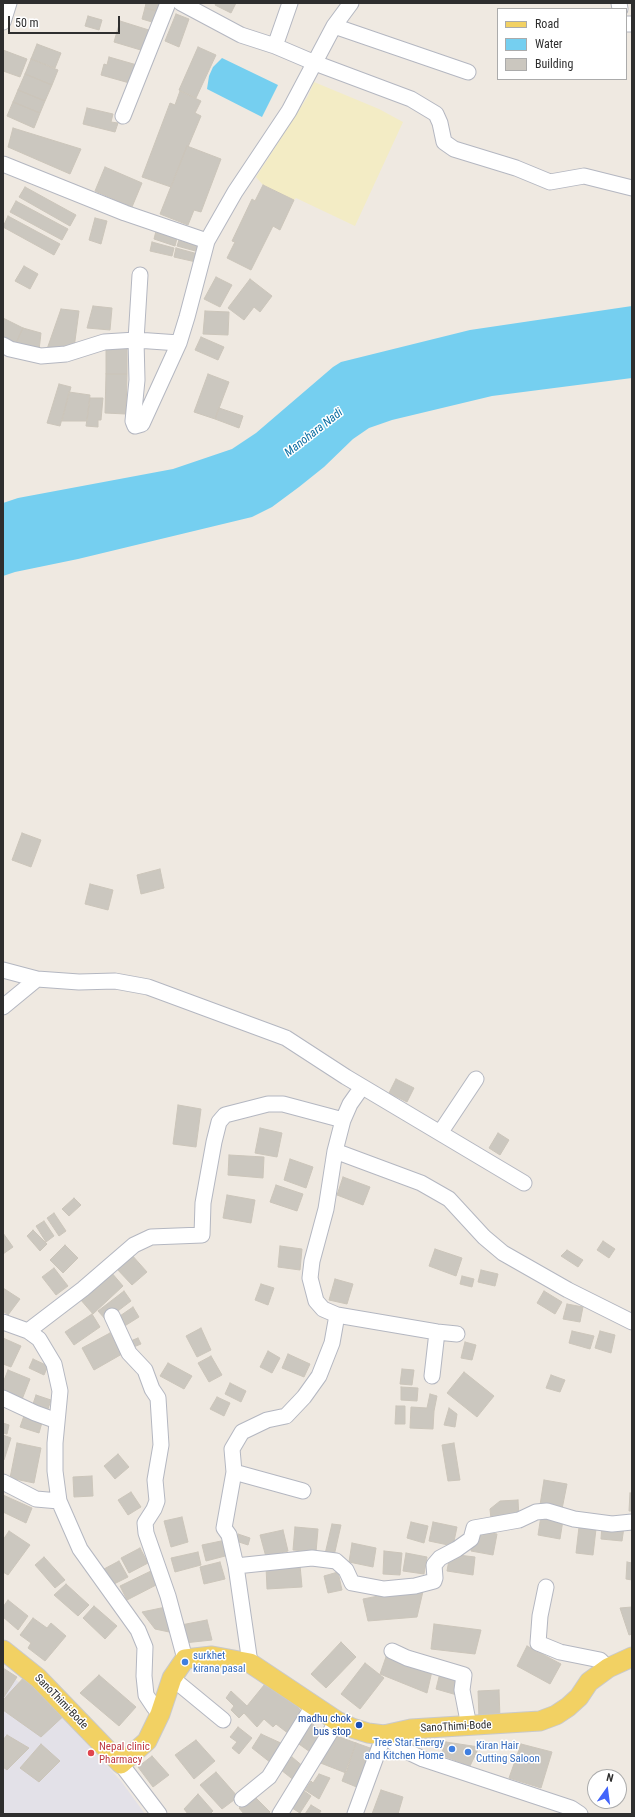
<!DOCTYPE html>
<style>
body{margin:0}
#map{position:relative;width:635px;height:1817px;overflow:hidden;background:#efe9e1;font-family:"Roboto Condensed",sans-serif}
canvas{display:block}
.frame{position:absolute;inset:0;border:4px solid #2e2e2e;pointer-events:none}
.legend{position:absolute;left:497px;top:8px;width:130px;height:72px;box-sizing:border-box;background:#fff;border:1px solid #ababab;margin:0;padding:5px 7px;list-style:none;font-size:12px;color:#2e2e2e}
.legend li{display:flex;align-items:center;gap:8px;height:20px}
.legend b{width:20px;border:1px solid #ababab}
.north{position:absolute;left:587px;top:1769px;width:40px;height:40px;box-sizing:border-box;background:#fff;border:1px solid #ababab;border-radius:50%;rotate:14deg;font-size:11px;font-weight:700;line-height:16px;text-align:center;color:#2e2e2e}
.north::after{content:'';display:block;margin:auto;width:14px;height:18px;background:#4264fb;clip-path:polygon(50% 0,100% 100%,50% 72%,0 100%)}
.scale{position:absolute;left:8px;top:16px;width:112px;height:18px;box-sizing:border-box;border:2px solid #2e2e2e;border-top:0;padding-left:5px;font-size:12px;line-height:14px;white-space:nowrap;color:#2e2e2e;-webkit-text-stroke:3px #fff;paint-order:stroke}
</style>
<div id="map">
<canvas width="635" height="1817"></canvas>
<div class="frame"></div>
<ul class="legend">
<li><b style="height:5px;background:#f2d163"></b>Road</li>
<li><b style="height:11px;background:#75cff0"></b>Water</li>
<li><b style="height:11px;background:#cbc7bf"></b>Building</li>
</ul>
<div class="north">N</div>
<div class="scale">50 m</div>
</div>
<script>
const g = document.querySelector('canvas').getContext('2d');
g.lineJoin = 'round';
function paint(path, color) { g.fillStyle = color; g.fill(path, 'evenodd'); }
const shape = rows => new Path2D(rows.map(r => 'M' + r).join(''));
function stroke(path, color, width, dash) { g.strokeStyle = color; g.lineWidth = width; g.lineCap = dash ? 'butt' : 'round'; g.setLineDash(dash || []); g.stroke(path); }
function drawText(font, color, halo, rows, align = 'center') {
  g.font = font + ' "Roboto Condensed",sans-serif'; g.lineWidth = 3; g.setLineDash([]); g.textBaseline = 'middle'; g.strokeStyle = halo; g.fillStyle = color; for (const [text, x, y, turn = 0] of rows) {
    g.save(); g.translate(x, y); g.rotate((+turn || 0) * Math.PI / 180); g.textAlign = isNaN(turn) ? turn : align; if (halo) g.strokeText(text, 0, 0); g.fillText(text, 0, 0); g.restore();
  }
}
const industrial = shape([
 [3,1669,65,1720,121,1781,145,1814,3,1814]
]);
const sand = shape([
 [314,82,379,109,403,122,355,226,296,198,294,200,263,185,256,177,308,96]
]);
const water = shape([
 [222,58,278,85,262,117,207,89,209,76,213,67],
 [632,306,632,378,492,396,392,420,369,428,353,439,324,467,299,487,272,507,252,517,78,559,15,572,3,576,3,503,18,498,173,469,232,449,256,433,333,367,341,362,470,330]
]);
const building = shape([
 [146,3,162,3,160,12,145,8,146,3],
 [216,3,236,3,231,13,215,5,216,3],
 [145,8,160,12,150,29,152,22,142,19,145,8],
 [176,14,189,19,179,47,165,41,176,14],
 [88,16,102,20,99,30,85,26,88,16],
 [120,21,152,31,144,51,114,42,120,21],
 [37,44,61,53,55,68,31,59,37,44],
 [198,47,216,55,196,98,179,90,198,47],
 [3,50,27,59,20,77,3,71,3,50],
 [109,57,137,65,133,84,101,75,104,64,107,65,109,57],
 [31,59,58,70,52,85,25,74,31,59],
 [25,74,52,85,45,101,18,90,25,74],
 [18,90,45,101,40,113,13,102,18,90],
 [180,91,201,101,195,113,201,116,188,147,187,146,171,187,142,177,170,103,175,105,180,91],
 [13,102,40,113,34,128,7,116,13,102],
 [87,108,113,114,111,122,118,123,115,132,83,124,87,108],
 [13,128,81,149,70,174,8,147,13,128],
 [187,146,221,159,201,212,194,210,188,225,160,214,187,146],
 [105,167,142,183,132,207,95,191,105,167],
 [263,185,294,200,280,230,273,226,251,270,227,258,235,242,232,241,252,199,255,201,263,185],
 [25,187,76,215,70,226,19,197,25,187],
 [16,201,68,229,62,240,10,212,16,201],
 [8,216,60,244,54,255,3,227,8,216],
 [95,218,107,221,101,244,89,240,95,218],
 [156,231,177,238,175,246,154,239,156,231],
 [179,240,201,247,199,252,177,246,179,240],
 [152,242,174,248,172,256,150,251,152,242],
 [176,248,198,254,196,262,174,257,176,248],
 [24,266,38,274,30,289,15,281,24,266],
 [216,277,232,285,220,307,204,299,216,277],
 [250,279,272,296,260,312,254,307,244,320,228,308,250,279],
 [93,306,112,308,110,330,87,328,93,306],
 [61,309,79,311,74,348,46,352,61,309],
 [205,311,229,312,228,335,203,334,205,311],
 [3,318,23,328,15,345,3,337,3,318],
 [23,328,41,333,39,350,15,345,23,328],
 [201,337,224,347,218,360,195,350,201,337],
 [106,347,127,347,127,374,106,374,106,347],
 [106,374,127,374,126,414,105,413,106,374],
 [208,374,229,382,215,419,194,412,208,374],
 [59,384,71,387,60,426,47,423,59,384],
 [69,392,90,395,87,421,62,421,69,392],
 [90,398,103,398,101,420,98,420,98,427,86,426,90,398],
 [219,408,243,416,239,428,215,419,219,408],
 [22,833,41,840,31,867,12,860,22,833],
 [160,869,164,888,141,894,137,875,160,869],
 [90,884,113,890,108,910,85,904,90,884],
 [396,1079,414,1088,407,1102,389,1093,396,1079],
 [178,1105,201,1109,196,1147,173,1144,178,1105],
 [260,1128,282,1133,277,1157,255,1153,260,1128],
 [498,1133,509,1140,500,1155,489,1148,498,1133],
 [229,1155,264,1157,263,1178,228,1175,229,1155],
 [290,1159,313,1167,306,1188,284,1180,290,1159],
 [343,1177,370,1187,363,1205,337,1195,343,1177],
 [276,1185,303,1194,297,1211,270,1202,276,1185],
 [227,1195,255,1200,251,1223,223,1218,227,1195],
 [74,1198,81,1205,69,1216,62,1209,74,1198],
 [54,1213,66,1231,59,1236,47,1218,54,1213],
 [44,1221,54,1236,46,1242,36,1226,44,1221],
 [33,1230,47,1244,40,1251,27,1236,33,1230],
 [3,1233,13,1247,3,1254,3,1233],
 [603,1241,615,1249,609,1258,597,1250,603,1241],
 [65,1245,78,1258,63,1273,50,1260,65,1245],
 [280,1246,302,1249,300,1270,278,1267,280,1246],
 [435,1249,462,1258,456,1276,429,1266,435,1249],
 [567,1250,583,1260,578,1267,561,1256,567,1250],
 [131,1254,147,1272,132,1285,116,1268,131,1254],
 [54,1268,68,1286,56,1295,42,1277,54,1268],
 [481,1270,498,1274,495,1286,478,1282,481,1270],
 [111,1272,123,1286,93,1314,80,1299,111,1272],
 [462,1276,474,1279,472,1287,460,1284,462,1276],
 [335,1279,353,1284,347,1304,329,1300,335,1279],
 [261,1284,274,1288,268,1305,255,1300,261,1284],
 [3,1288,20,1299,8,1315,3,1311,3,1288],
 [124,1291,131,1301,106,1320,98,1311,124,1291],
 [544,1291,562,1302,555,1314,537,1303,544,1291],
 [567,1304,583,1307,580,1322,563,1319,567,1304],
 [133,1307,139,1317,123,1327,117,1318,133,1307],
 [92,1314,100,1327,74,1345,65,1332,92,1314],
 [201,1328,211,1350,197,1357,186,1336,201,1328],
 [572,1331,594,1336,590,1349,569,1343,572,1331],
 [600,1331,615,1335,611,1353,595,1348,600,1331],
 [110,1333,122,1354,94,1370,82,1348,110,1333],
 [3,1338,21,1346,11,1367,3,1364,3,1338],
 [138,1338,141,1344,131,1348,128,1342,138,1338],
 [465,1342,476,1345,472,1360,461,1358,465,1342],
 [268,1351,280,1358,272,1373,260,1367,268,1351],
 [288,1354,310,1364,304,1377,282,1368,288,1354],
 [211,1356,222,1375,209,1382,198,1363,211,1356],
 [33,1359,48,1366,44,1375,29,1368,33,1359],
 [168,1363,192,1376,184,1389,160,1376,168,1363],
 [402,1369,414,1370,412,1385,400,1384,402,1369],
 [8,1370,30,1379,21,1402,3,1395,3,1383,8,1370],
 [464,1372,494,1396,477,1417,447,1393,464,1372],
 [551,1375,565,1380,560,1392,546,1388,551,1375],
 [230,1383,246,1391,241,1402,225,1394,230,1383],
 [401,1387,418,1388,417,1401,401,1400,401,1387],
 [430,1394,437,1396,434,1411,433,1429,410,1428,411,1407,427,1408,430,1394],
 [36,1395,51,1400,46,1415,31,1410,36,1395],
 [217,1397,230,1403,224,1416,210,1409,217,1397],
 [396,1406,405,1406,405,1424,395,1424,396,1406],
 [449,1408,457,1414,455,1427,444,1425,449,1408],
 [25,1413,43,1419,39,1433,20,1427,25,1413],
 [3,1423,9,1425,7,1434,3,1433,3,1423],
 [3,1435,11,1438,4,1460,3,1460,3,1435],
 [17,1443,41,1448,34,1483,10,1478,17,1443],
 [454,1443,460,1480,448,1481,442,1445,454,1443],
 [118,1454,129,1467,115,1479,104,1466,118,1454],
 [92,1476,93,1496,74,1497,73,1477,92,1476],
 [544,1480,567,1484,562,1509,540,1505,544,1480],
 [131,1492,141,1507,128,1515,118,1500,131,1492],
 [630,1493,632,1493,632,1511,629,1511,630,1493],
 [3,1495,32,1508,26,1523,3,1512,3,1495],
 [518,1500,519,1517,491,1519,490,1509,500,1501,518,1500],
 [541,1516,563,1520,560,1539,538,1535,541,1516],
 [182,1517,188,1542,171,1547,164,1521,182,1517],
 [411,1522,428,1526,424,1543,407,1538,411,1522],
 [433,1522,457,1527,453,1546,429,1541,433,1522],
 [332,1524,341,1525,334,1556,325,1554,332,1524],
 [602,1525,624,1527,622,1541,601,1539,602,1525],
 [295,1527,318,1529,316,1552,293,1550,295,1527],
 [579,1527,596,1529,593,1555,576,1553,579,1527],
 [283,1530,288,1551,266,1557,260,1535,283,1530],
 [474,1530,497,1534,493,1555,471,1551,474,1530],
 [9,1531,30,1545,8,1575,3,1572,3,1540,9,1531],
 [238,1534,250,1538,248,1545,236,1541,238,1534],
 [226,1540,229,1555,206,1561,202,1545,226,1540],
 [352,1543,376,1548,373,1567,349,1562,352,1543],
 [140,1548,148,1563,129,1573,121,1558,140,1548],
 [384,1551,402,1553,400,1575,383,1574,384,1551],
 [198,1552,201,1565,175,1572,171,1558,198,1552],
 [406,1553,427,1557,424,1574,403,1571,406,1553],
 [450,1554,475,1557,473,1575,447,1571,450,1554],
 [44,1557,65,1580,55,1588,35,1565,44,1557],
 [119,1561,128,1577,112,1585,104,1569,119,1561],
 [220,1562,225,1579,204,1584,200,1567,220,1562],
 [627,1562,632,1563,632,1580,626,1579,627,1562],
 [300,1565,302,1587,267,1589,266,1566,300,1565],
 [153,1570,160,1583,127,1600,120,1586,153,1570],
 [338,1572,342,1590,328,1593,324,1576,338,1572],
 [66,1584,89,1605,78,1616,54,1595,66,1584],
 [424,1587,417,1617,368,1621,363,1599,424,1587],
 [8,1600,28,1616,18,1630,3,1617,3,1607,8,1600],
 [94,1606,117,1626,105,1639,83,1618,94,1606],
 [166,1607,174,1633,155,1629,142,1612,166,1607],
 [632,1607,632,1634,629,1635,620,1608,632,1607],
 [33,1618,47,1628,51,1623,66,1636,45,1661,28,1648,31,1643,20,1635,33,1618],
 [207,1620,212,1640,184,1643,181,1625,207,1620],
 [434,1624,481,1630,475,1654,431,1649,434,1624],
 [341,1642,356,1657,326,1688,311,1674,341,1642],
 [527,1646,561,1664,550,1684,517,1666,527,1646],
 [386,1657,432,1671,427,1693,380,1674,386,1657],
 [365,1663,384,1678,360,1709,341,1694,365,1663],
 [3,1668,17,1677,4,1697,3,1697,3,1668],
 [440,1673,461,1678,457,1695,436,1689,440,1673],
 [27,1674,69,1711,41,1737,3,1710,3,1700,27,1674],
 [99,1675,136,1707,119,1726,80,1693,99,1675],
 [269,1679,305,1715,289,1734,276,1724,273,1727,264,1719,257,1727,244,1713,239,1718,231,1710,234,1706,226,1698,231,1691,247,1706,269,1679],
 [499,1690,500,1718,479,1719,478,1691,499,1690],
 [310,1722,324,1733,313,1754,296,1742,310,1722],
 [238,1727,252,1738,239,1754,232,1748,237,1742,230,1737,238,1727],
 [261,1734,283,1744,271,1763,252,1748,261,1734],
 [7,1735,29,1748,7,1770,3,1767,3,1740,7,1735],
 [334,1735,356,1743,346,1773,318,1762,334,1735],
 [196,1740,215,1761,194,1779,175,1755,196,1740],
 [446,1742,479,1747,470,1766,441,1755,446,1742],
 [356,1743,373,1749,359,1788,342,1781,356,1743],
 [41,1744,60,1761,39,1782,20,1768,41,1744],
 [521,1744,552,1752,541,1788,509,1778,521,1744],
 [152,1756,169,1775,153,1787,138,1767,152,1756],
 [292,1757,305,1768,295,1781,281,1770,292,1757],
 [216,1772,238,1797,222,1809,200,1785,216,1772],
 [319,1774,330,1778,319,1799,305,1790,311,1781,313,1783,319,1774],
 [381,1790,403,1797,398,1814,372,1814,381,1790],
 [304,1791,311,1796,300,1813,292,1808,304,1791],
 [198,1794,213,1811,210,1814,188,1814,184,1809,198,1794],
 [253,1795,270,1812,268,1814,244,1814,239,1808,253,1795],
 [311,1805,321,1811,319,1814,305,1814,311,1805]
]);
const minor = shape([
 [181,3,241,35,275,46,315,63,411,99,436,114,440,123,444,142,454,149,516,168,550,182,584,176,632,188],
 [619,3,620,9],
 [3,22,9,3],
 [626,24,632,24],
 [334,26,468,72],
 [275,46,290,3],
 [123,116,168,3],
 [3,164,125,213,207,241],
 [140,275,136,340,137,380,133,421,135,426,142,424,179,343,187,317,207,241,235,192,289,111,334,26,351,3],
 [3,345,10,349,41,356,66,354,104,342,136,340,179,343],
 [3,970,37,979,79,982,115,981,148,987,286,1038,346,1077,524,1183],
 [3,1007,37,979],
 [440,1133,476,1079],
 [335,1151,421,1183,449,1199,484,1237,503,1253,568,1290,632,1322],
 [337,1315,437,1332,457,1334],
 [112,1316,129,1353,145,1370,152,1389,158,1398,161,1445,155,1480,157,1501,154,1509,145,1523,146,1533,168,1596,185,1659],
 [3,1322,28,1331,39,1339,54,1364,60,1391,55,1443,55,1471,59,1501,80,1549,138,1630,145,1647,144,1676,146,1695,154,1707,160,1714],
 [28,1331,83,1289,134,1245,151,1237,202,1235,203,1203,214,1142,219,1122,225,1115,268,1104,283,1104,343,1120],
 [432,1376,437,1332],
 [3,1398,35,1413,57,1421],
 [234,1472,303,1491],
 [3,1482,36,1499,59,1501],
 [236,1566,312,1558,336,1561,346,1570,352,1583,384,1589,415,1586,434,1581,435,1578,434,1565,440,1558,457,1549,471,1539,474,1528,519,1520,536,1512,547,1511,574,1519,612,1524,632,1522],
 [546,1587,540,1616,538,1643,560,1652,600,1660,608,1668],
 [392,1651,407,1658,464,1675,462,1690,469,1726],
 [250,1663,236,1566,229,1535,224,1528,234,1472,232,1449,242,1432,267,1420,286,1416,304,1397,319,1376,332,1343,337,1315,323,1309,316,1301,310,1278,312,1261,326,1209,335,1151,343,1120,350,1104,362,1087],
 [172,1678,223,1720],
 [121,1764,159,1814],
 [242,1799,269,1777,313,1706],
 [280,1814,337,1721],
 [355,1814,384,1735,402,1749,423,1759,571,1808,580,1814]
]);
const major = shape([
 [3,1650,38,1678,121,1764,147,1741,160,1714,172,1678,185,1659,212,1656,250,1663,337,1721,352,1728,368,1733,384,1735,411,1729,540,1721,556,1715,568,1707,579,1697,589,1682,608,1668,632,1657]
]);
const markers = [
 [185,1662,4,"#3f7fe0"],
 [359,1725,4,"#1a4fb4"],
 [452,1749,4,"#3f7fe0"],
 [468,1752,4,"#3f7fe0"],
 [91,1753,4,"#e0444e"]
];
const shopNames = [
 ["surkhet",193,1656],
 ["kirana pasal",193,1669],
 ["Tree Star Energy",444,1743,"right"],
 ["and Kitchen Home",444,1756,"right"],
 ["Kiran Hair",476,1746],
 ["Cutting Saloon",476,1759]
];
const streetNames = [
 ["SanoThimi-Bode",61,1702,46],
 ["SanoThimi-Bode",456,1727,-3]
];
const transitNames = [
 ["madhu chok",351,1719],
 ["bus stop",351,1732]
];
const healthNames = [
 ["Nepal clinic",99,1747],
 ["Pharmacy",99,1760]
];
const waterNames = [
 ["Manohara Nadi",314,433,-38]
];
paint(industrial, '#e3e1e8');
paint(sand, '#f3ecc5');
paint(water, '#75cff0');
paint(building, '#cbc7bf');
stroke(building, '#cbc5ba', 1);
stroke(minor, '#b4b7c1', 17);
stroke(major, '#c9c9c9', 21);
stroke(minor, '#fff', 15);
stroke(major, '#f2d163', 19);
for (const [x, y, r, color] of markers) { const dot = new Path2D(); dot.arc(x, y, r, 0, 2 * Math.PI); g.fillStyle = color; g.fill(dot); stroke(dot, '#fff', 1.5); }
drawText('11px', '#366cbe', '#fff', shopNames, 'left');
drawText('11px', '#2e2e2e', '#fff', streetNames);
drawText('11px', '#164399', '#fff', transitNames, 'right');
drawText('11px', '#be3a42', '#fff', healthNames, 'left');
drawText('italic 12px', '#0d6fa3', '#fff', waterNames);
</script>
